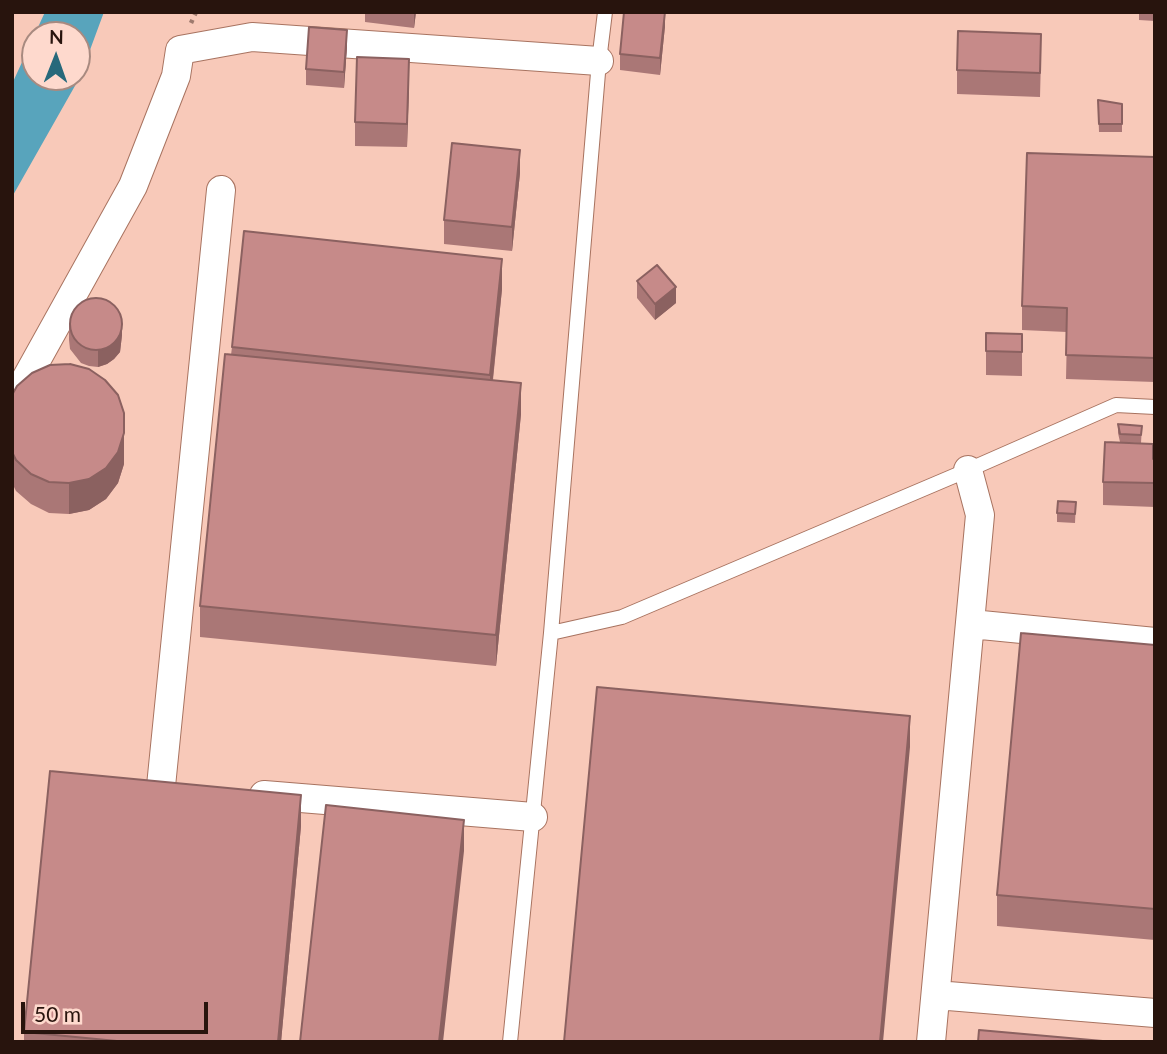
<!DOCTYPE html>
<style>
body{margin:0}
#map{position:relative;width:1167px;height:1054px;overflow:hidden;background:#f8c9b9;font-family:Lato,sans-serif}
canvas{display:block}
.frame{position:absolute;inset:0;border:14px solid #28140d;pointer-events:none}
.north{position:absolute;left:21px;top:21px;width:70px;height:70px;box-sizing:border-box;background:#fed9cd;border:2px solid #a88a80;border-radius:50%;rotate:1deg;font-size:19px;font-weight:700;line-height:28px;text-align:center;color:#28140d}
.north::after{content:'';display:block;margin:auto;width:24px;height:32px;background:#27697b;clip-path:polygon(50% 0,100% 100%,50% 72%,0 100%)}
.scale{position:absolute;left:21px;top:1002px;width:187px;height:32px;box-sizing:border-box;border:4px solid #28140d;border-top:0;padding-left:9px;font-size:21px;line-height:24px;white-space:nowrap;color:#28140d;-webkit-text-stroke:5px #fed9cd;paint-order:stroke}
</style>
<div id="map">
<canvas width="1167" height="1054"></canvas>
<div class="frame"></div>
<div class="north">N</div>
<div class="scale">50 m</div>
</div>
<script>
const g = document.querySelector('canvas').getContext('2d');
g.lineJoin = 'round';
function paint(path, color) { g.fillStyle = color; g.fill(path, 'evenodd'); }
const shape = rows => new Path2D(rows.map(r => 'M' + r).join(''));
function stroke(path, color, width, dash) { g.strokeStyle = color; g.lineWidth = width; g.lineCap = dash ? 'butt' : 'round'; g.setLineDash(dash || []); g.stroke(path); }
const water = shape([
 [45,12,104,12,80,77,12,197,12,84],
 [35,35,77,35,77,77,35,77]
]);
const path = shape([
 [191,23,196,12]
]);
const service = shape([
 [551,633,622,617,968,470,1116,405,1155,407],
 [510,1042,551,633,599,61,605,12]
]);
const minor = shape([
 [12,404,133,186,176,76,180,50,252,37,599,61],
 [971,624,1155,642],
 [161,786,221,190],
 [264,795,533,817],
 [936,995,1155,1013],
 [931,1042,980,515,968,470]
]);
const wall = shape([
 [365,12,416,12,414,28,365,22],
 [1139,12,1155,12,1155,21,1139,20],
 [665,26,660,75,620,70,620,54],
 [347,46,344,88,306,85,306,69],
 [1041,58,1040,97,957,94,957,70],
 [409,83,407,147,355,146,355,122],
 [1098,100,1122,104,1122,132,1099,132],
 [1155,157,1155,382,1066,379,1067,332,1022,330,1022,306],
 [520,173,512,251,444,244,444,220],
 [637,281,676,303,655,320,637,298],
 [502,289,493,380,521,414,496,666,200,637,200,606,232,347],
 [69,324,122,335,120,352,114,359,107,364,98,367,89,366,81,363,70,349,69,340],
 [1022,334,1022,376,986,375,986,351],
 [12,395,124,464,118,483,106,499,89,510,69,514,49,513,31,504,16,491,12,483],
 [1118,424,1142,426,1141,443,1120,442,1118,433],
 [1153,459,1155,459,1155,507,1103,505,1103,482],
 [1076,502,1075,523,1057,522,1057,513],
 [1155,645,1155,940,997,926,997,895],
 [301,826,281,1042,24,1042,24,1032]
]);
const shadedWall = shape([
 [414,12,416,12,414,28],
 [665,12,665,26,660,75,660,58],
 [347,30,347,46,344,88,344,72],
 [409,59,409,83,407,147,407,124],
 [520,150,520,173,512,251,512,227],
 [502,259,502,289,490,406,490,375],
 [676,287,676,303,655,320,655,304],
 [122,319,122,335,120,352,114,359,107,364,98,367,98,350],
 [521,383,521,414,496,666,496,635],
 [124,433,124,464,118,483,106,499,89,510,69,514,69,483],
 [910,716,910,747,883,1042,880,1042],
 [301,795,301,826,281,1042,278,1042],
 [464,820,464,851,443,1042,439,1042]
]);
const building = shape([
 [624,12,665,12,660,58,620,54,624,12],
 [309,27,347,30,344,72,306,69,309,27],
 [958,31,1041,34,1040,73,957,70,958,31],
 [357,57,409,59,407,124,355,122,357,57],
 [1098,100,1122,104,1122,124,1099,124,1098,100],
 [452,143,520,150,512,227,444,220,452,143],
 [1027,153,1155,157,1155,358,1066,355,1067,308,1022,306,1027,153],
 [244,231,502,259,490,375,232,347,244,231],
 [657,265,676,287,655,304,637,281,657,265],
 '70 324a26 26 0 1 1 52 0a26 26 0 1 1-52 0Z',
 [986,333,1022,334,1022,352,986,351,986,333],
 [225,354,521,383,496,635,200,606,225,354],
 [70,364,89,369,105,380,118,395,124,413,124,433,118,452,106,468,89,479,69,483,49,482,31,474,16,460,12,452,12,395,17,386,32,373,50,365,70,364],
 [1118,424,1142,426,1141,435,1120,434,1118,424],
 [1105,442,1153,444,1153,459,1155,459,1155,483,1103,482,1105,442],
 [1058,501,1076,502,1075,514,1057,513,1058,501],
 [1021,633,1155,645,1155,909,997,895,1021,633],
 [597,687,910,716,880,1042,564,1042,597,687],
 [50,771,301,795,278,1042,127,1042,24,1032,50,771],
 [326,805,464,820,439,1042,300,1042,326,805],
 [979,1030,1114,1042,978,1042,979,1030]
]);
paint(water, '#58a4bc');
stroke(service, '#a87360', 16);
stroke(minor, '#a87360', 30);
stroke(path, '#9e7a6e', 4.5, [3.5, 5]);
stroke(service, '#fff', 14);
stroke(minor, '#fff', 28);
paint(wall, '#aa7776');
paint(shadedWall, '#8b6160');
paint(building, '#c68a89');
stroke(building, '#8b6160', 2);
</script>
